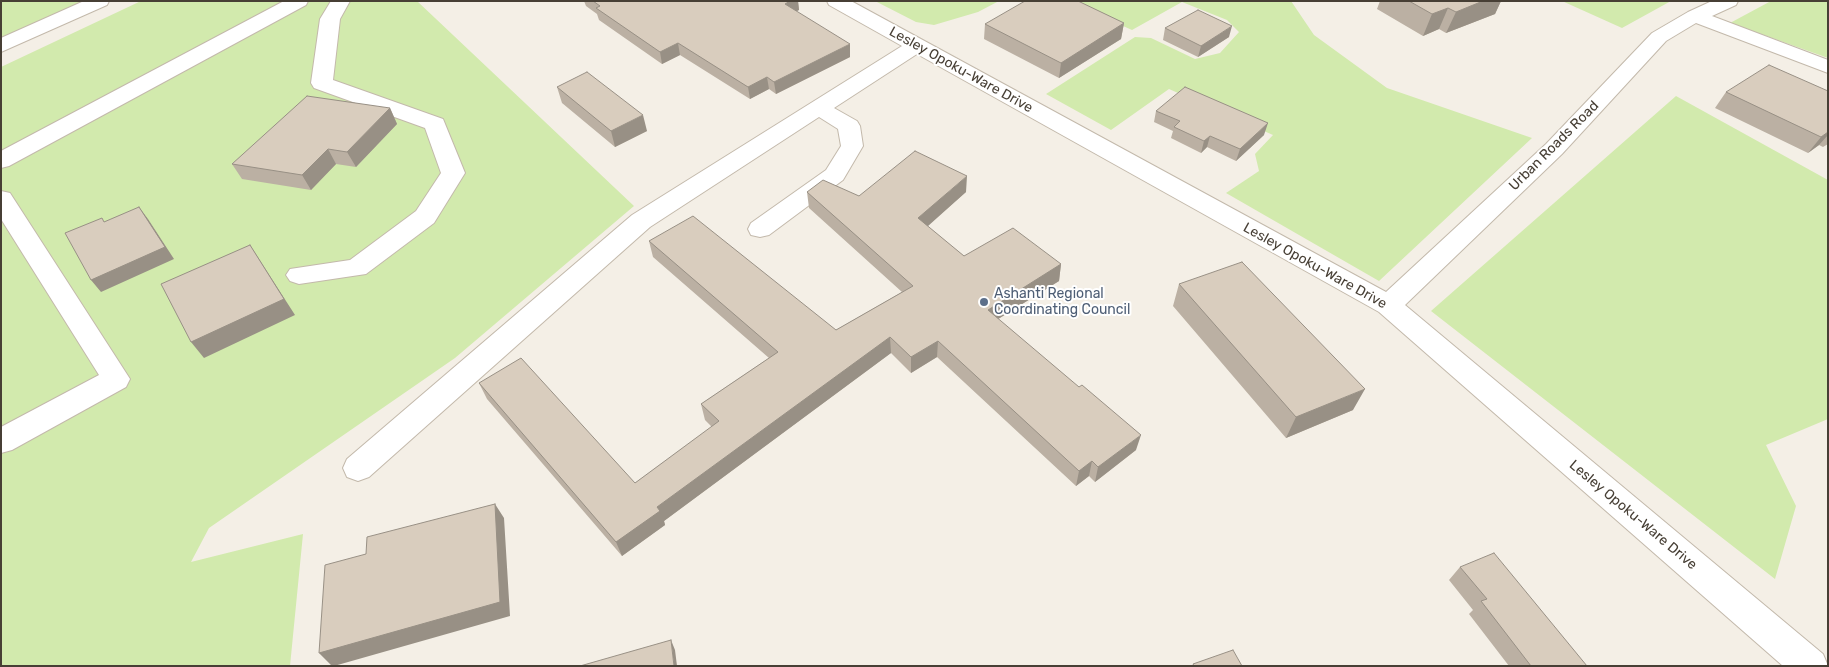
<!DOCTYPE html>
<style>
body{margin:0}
#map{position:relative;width:1829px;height:667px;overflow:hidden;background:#f4efe6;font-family:Rubik,sans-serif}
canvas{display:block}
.frame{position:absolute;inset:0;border:2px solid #473f35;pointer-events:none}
</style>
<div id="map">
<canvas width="1829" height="667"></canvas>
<div class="frame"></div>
</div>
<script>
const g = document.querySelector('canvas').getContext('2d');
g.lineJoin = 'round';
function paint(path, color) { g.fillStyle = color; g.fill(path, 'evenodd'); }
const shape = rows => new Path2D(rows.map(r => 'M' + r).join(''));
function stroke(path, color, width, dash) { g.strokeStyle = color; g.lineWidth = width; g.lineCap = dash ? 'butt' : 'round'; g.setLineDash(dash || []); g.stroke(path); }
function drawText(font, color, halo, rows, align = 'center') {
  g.font = font + ' Rubik,sans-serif'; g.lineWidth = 4; g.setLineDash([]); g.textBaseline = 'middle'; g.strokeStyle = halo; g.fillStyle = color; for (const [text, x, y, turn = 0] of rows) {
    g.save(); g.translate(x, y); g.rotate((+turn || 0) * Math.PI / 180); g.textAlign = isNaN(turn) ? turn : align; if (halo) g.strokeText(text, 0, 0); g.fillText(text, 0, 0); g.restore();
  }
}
const green = shape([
 [1,1,86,1,1,39],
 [141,1,417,1,634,206,455,358,209,528,191,562,303,534,290,666,1,666,1,67],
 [875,1,999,1,978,12,934,25,916,22],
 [1067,1,1291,1,1314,35,1387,88,1532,138,1379,281,1226,193,1259,171,1255,154,1273,135,1169,89,1111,130,1046,94,1135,37,1151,38,1195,59,1220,53,1239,32,1227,20,1182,2,1132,30],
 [1562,1,1671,1,1622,28],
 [1771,1,1828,1,1828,58,1730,23],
 [1676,96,1828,180,1828,419,1766,445,1796,506,1775,579,1431,311]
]);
const minor = shape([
 [84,1,109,1,107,5,1,52,1,38,84,1],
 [284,1,308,1,306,5,9,166,1,168,1,151,284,1],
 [331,1,350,1,340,19,333,80,443,119,465,173,434,223,366,274,299,284,290,281,286,275,290,269,350,260,416,211,441,173,425,128,314,88,311,83,320,19,331,1],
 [827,1,851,1,1386,292,1546,144,1652,33,1688,12,1712,1,1738,1,1736,5,1712,16,1828,60,1828,73,1696,23,1666,41,1562,154,1405,305,1823,654,1828,666,1783,666,1379,312,917,54,834,108,857,121,860,126,863,146,843,180,769,235,760,237,751,235,748,229,751,223,826,170,841,146,838,129,819,117,650,227,369,477,358,481,347,477,343,468,347,459,632,215,902,46,829,5,827,1],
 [1,191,10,193,130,379,126,387,12,450,1,453,1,427,99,375,1,219,1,191]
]);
const wall = shape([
 [584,1,798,1,799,10,796,11,850,57,776,94,769,89,750,99,680,55,662,64,599,20,597,14,586,6],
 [1380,1,1501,1,1495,14,1446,33,1439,29,1423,36,1377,9],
 [1124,23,1121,39,1059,78,984,39,985,24],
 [1165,28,1229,37,1198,57,1163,40],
 [557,87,647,131,615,147,562,103],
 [1828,91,1828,144,1823,147,1819,145,1808,153,1715,108,1726,92],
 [390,108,397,124,356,167,336,164,311,190,242,179,232,164],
 [1156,111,1264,135,1236,161,1207,147,1201,153,1171,138,1173,131,1154,122],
 [807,192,859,196,966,192,927,226,964,256,1061,264,1059,281,998,319,1136,450,1095,482,1089,476,1076,486,937,357,911,373,891,353,664,521,665,525,622,556,487,399,479,383,635,483,712,427,705,420,701,404,769,358,653,257,649,241,836,330,902,292,809,208],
 [1179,284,1353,410,1286,438,1173,306],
 [1460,567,1587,666,1509,666,1469,614,1473,610,1449,580]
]);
const shadedWall = shape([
 [790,1,798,1,799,10,787,16,785,4],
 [1483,1,1501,1,1495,14,1446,33,1456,12],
 [1448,8,1439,29,1423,36,1432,14],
 [1124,23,1121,39,1059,78,1061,63],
 [1232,26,1229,37,1198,57,1201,46],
 [678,43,680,55,662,64,660,52],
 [850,44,850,57,776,94,774,82],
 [767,77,769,89,750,99,748,87],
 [390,108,397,124,356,167,347,152],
 [643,115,647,131,615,147,611,131],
 [1268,123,1264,135,1236,161,1240,149],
 [1828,132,1828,135,1819,145,1808,153,1821,137],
 [1210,136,1207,147,1201,153,1204,141],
 [328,149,336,164,311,190,302,175],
 [967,176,966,192,918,235,918,218],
 [139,207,148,219,174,259,101,292,91,280],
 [250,245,295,315,204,358,191,342],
 [1061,264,1059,281,987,326,988,310],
 [890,337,891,353,664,521,665,525,622,556,616,542,657,507],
 [938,341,937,357,911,373,911,357],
 [1365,389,1353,410,1286,438,1296,417],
 [1141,435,1136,450,1095,482,1098,467],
 [1092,461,1089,476,1076,486,1079,471],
 [495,504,504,518,510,616,334,666,332,666,319,653],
 [671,640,675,650,677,666,674,666]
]);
const building = shape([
 [593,1,790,1,785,4,850,44,774,82,767,77,748,87,678,43,660,52,596,8,600,6,593,1],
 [1025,1,1078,1,1124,23,1061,63,985,24,1025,1],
 [1409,1,1483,1,1456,12,1448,8,1432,14,1409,1],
 [1198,10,1232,26,1201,46,1165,28,1198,10],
 [1769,65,1828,91,1828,132,1821,137,1726,92,1769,65],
 [587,72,643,115,611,131,557,87,587,72],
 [1185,87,1268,123,1240,149,1210,136,1204,141,1174,127,1180,121,1156,111,1185,87],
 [307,96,390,108,347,152,328,149,302,175,232,164,307,96],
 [915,151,967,176,918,218,964,256,1013,228,1061,264,988,310,1079,387,1082,385,1141,435,1098,467,1092,461,1079,471,938,341,911,357,890,337,657,507,660,511,616,542,479,383,521,358,635,483,719,421,701,404,778,352,649,241,693,216,836,330,913,286,807,192,823,180,859,196,915,151],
 [139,207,165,247,91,280,65,233,102,218,104,222,139,207],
 [250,245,284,299,191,342,161,284,250,245],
 [1242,262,1365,389,1296,417,1179,284,1242,262],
 [495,504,500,602,319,653,325,565,366,554,367,537,495,504],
 [1494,553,1587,666,1531,666,1481,601,1487,599,1460,567,1494,553],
 [671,640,674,666,580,666,671,640],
 [1233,650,1242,666,1194,666,1193,664,1233,650]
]);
const markers = [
 [984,302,5,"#5c6f8a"]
];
const streetNames = [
 ["Lesley Opoku-Ware Drive",961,70,29],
 ["Urban Roads Road",1554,146,-45],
 ["Lesley Opoku-Ware Drive",1315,266,29],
 ["Lesley Opoku-Ware Drive",1633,515,40]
];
const serviceNames = [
 ["Ashanti Regional",994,294],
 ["Coordinating Council",994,310]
];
paint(green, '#d2eaad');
stroke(minor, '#c3b9ab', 2);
paint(minor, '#fff');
paint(wall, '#bbb0a3');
paint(shadedWall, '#989085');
paint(building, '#d9cdbe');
stroke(building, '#989085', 1);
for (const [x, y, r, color] of markers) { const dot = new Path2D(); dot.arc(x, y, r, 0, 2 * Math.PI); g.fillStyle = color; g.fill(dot); stroke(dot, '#fff', 2); }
drawText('14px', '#473f35', '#fff', streetNames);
drawText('14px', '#4e5e75', '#fff', serviceNames, 'left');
</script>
